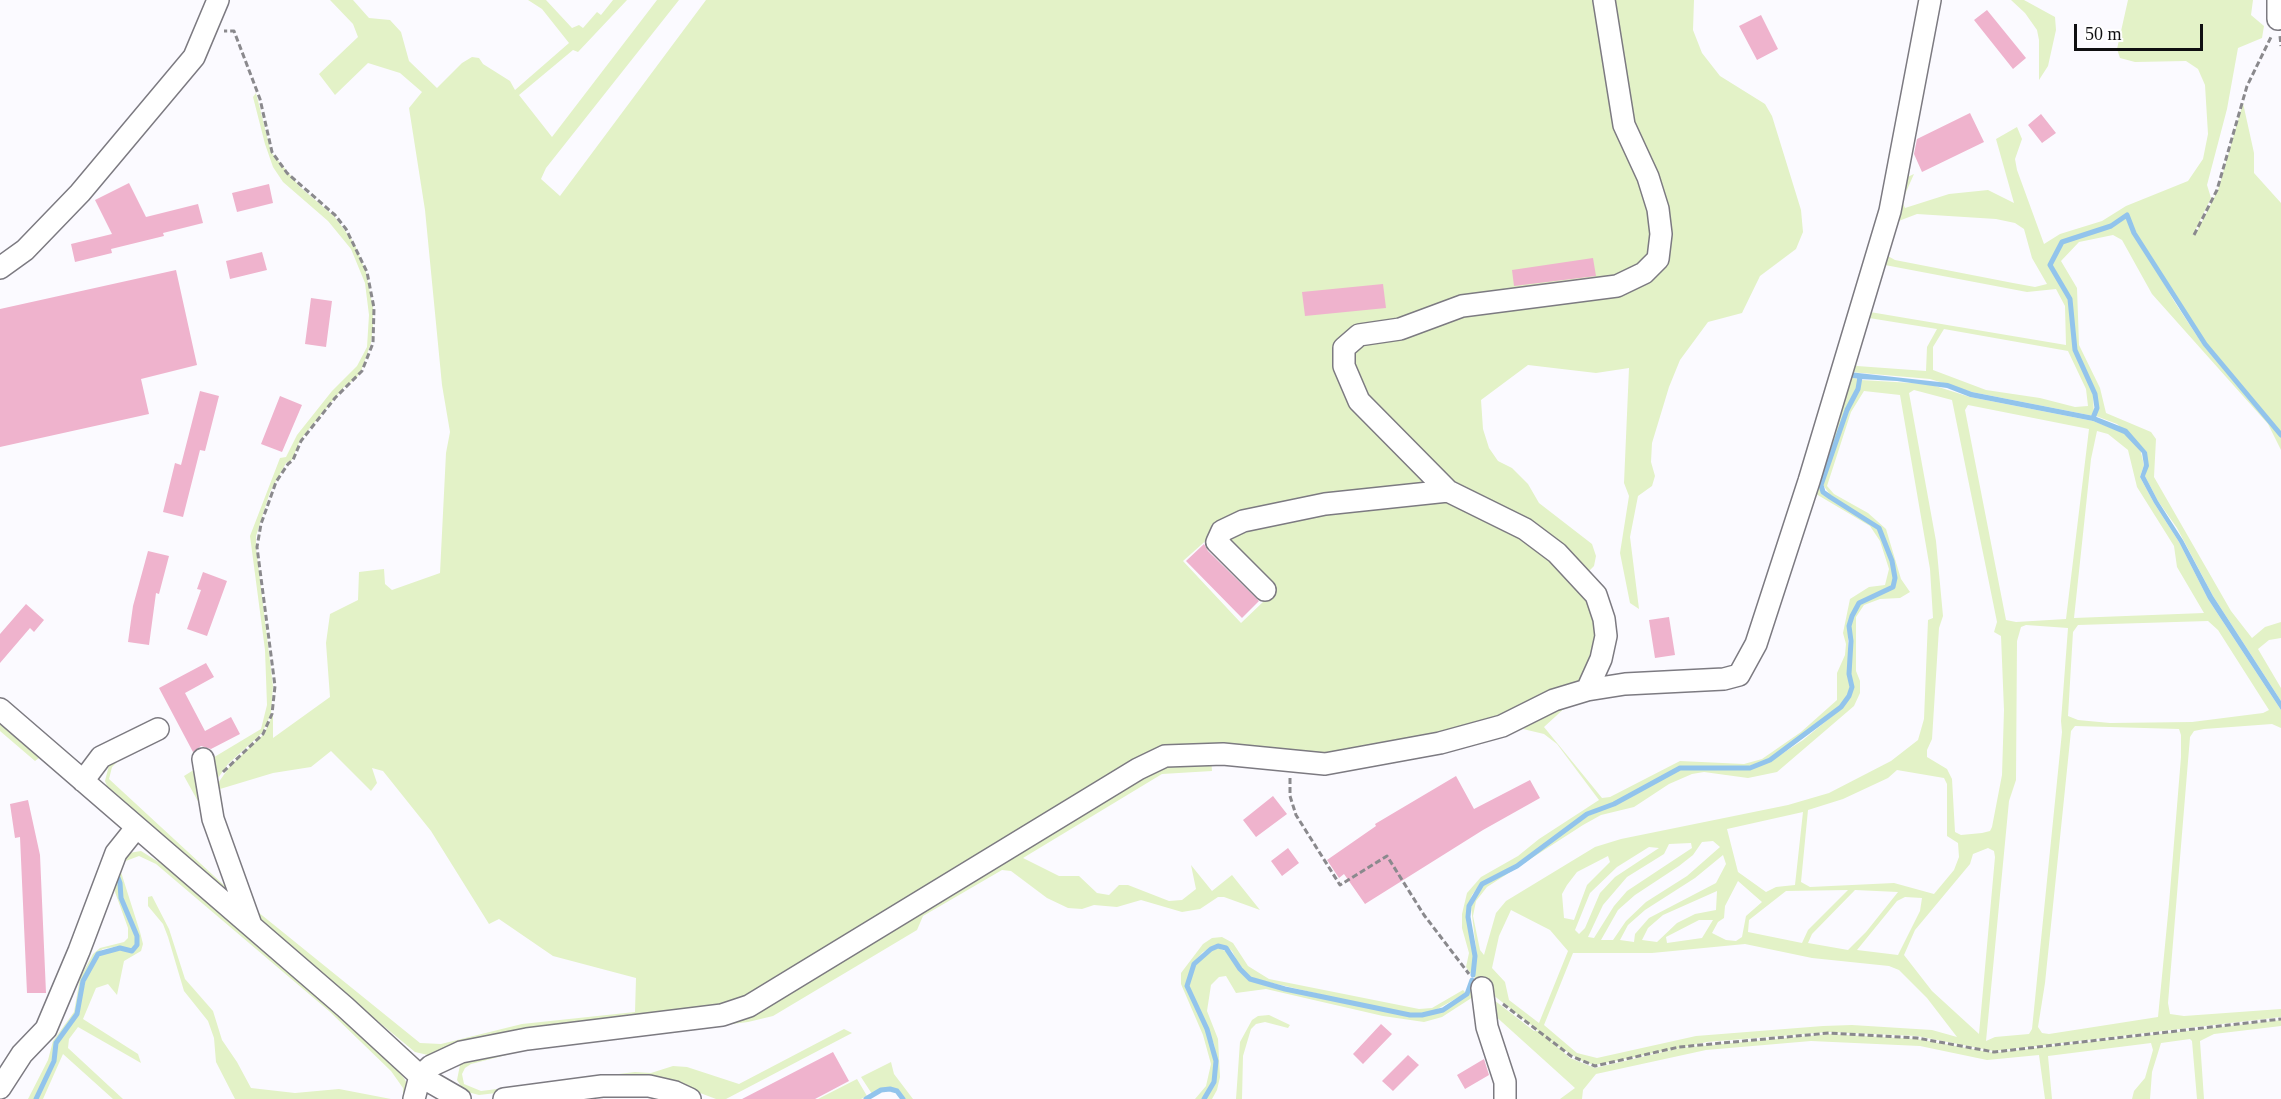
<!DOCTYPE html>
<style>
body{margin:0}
#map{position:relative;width:2281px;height:1099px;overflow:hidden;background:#fbfaff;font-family:Georgia,serif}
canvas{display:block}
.scale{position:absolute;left:2074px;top:24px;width:129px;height:27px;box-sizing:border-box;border:3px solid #0f0f11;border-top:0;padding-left:8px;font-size:18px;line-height:21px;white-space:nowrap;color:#0f0f11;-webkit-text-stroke:4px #fff;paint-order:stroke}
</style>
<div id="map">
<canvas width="2281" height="1099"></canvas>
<div class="scale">50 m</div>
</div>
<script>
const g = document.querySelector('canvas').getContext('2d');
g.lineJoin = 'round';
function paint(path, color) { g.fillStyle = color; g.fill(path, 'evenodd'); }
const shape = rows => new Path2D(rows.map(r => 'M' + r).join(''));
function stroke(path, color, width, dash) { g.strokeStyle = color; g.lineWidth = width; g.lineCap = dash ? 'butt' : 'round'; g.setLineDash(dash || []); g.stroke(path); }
const green = shape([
 [330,0,353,0,369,18,390,20,401,32,409,61,437,88,462,63,472,57,479,58,483,64,510,81,515,90,569,43,542,9,528,0,546,0,572,28,579,25,583,28,597,12,601,15,613,0,627,0,578,52,573,50,519,95,552,137,657,0,679,0,546,168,541,179,560,196,706,0,1602,0,1658,234,1642,271,1358,332,1342,367,1443,490,1219,529,1183,561,1241,623,1263,602,1223,532,1446,493,1555,555,1602,620,1586,686,1502,720,1329,760,1182,748,742,1003,428,1055,415,1052,253,918,236,876,216,786,230,766,264,734,273,714,273,738,330,697,326,643,330,614,358,600,359,572,384,569,385,584,392,590,440,573,446,453,450,432,442,385,425,210,409,108,422,92,400,73,368,63,335,95,319,74,358,37,353,24],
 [331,751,371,791,377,783,372,768,383,771,431,831,489,924,499,919,553,956,636,978,635,1012,522,1024,441,1044,420,1043,258,912,227,836,220,789,273,773,311,767],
 [1607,0,1694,0,1693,30,1702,53,1720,76,1765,104,1772,116,1801,210,1803,232,1796,249,1760,276,1742,313,1708,322,1680,360,1669,387,1652,443,1651,462,1655,476,1652,486,1638,496,1630,537,1639,609,1630,603,1620,553,1629,496,1624,483,1629,368,1596,373,1528,365,1481,400,1483,429,1489,448,1498,461,1512,468,1528,484,1539,503,1592,544,1596,556,1594,566,1584,576,1470,501,1361,399,1347,349,1436,317,1617,289,1660,260],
 [2011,0,2024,0,2055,17,2056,30,2048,66,2039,80,2039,40,2037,30,2025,13],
 [2128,0,2253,0,2251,15,2264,26,2262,38,2238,48,2227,109,2207,185,2211,198,2193,235,2195,235,2218,190,2243,103,2254,153,2254,173,2281,203,2281,433,2205,343,2136,233,2127,213,2110,225,2061,241,2048,265,2069,300,2074,351,2093,394,2094,416,1972,392,1930,379,1850,372,1849,377,1858,379,1857,388,1846,410,1820,485,1822,492,1829,498,1878,529,1891,562,1894,579,1892,586,1859,602,1851,615,1848,626,1848,674,1850,687,1848,696,1840,706,1801,738,1770,759,1749,766,1679,767,1614,803,1587,813,1516,864,1481,883,1472,895,1468,906,1467,917,1474,956,1472,975,1466,967,1469,953,1462,928,1462,914,1467,893,1481,877,1518,856,1539,839,1599,800,1557,744,1544,734,1523,729,1567,700,1568,705,1544,727,1602,798,1610,797,1680,761,1744,764,1762,759,1801,732,1837,700,1837,673,1845,655,1846,644,1843,633,1850,599,1869,587,1885,585,1889,569,1880,541,1870,526,1811,491,1903,179,1914,174,1902,201,1905,208,1949,194,1988,190,2014,203,1996,139,2017,127,2022,139,2015,159,2017,170,2044,244,2060,234,2102,221,2126,206,2188,181,2203,159,2208,134,2205,85,2198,69,2186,61,2135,62,2120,58,2117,49],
 [1917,214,1996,219,2015,223,2024,229,2032,258,2047,284,2035,287,2013,283,1895,260,1886,255,1896,222],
 [1885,265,2027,292,2056,289,2065,306,2066,345,1870,312],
 [1869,318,1937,329,1927,347,1926,371,1857,366,1854,363],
 [1944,329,2068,351,2086,389,2088,406,2075,407,2040,398,1986,390,1933,370,1933,347],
 [256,93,271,152,300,187,334,216,354,243,366,272,373,308,373,327,371,343,361,371,356,378,344,387,300,440,292,460,286,463,270,492,256,536,256,547,273,686,271,714,262,733,228,764,213,785,206,762,261,729,267,705,265,650,250,536,280,458,286,457,297,435,332,391,357,366,367,347,369,315,365,283,351,249,328,221,283,182,273,167,265,144,253,97],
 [2126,217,2174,301,2203,345,2278,433,2281,437,2281,450,2268,424,2152,294,2122,240,2113,235,2079,242,2061,261,2077,288,2079,345,2100,388,2106,413,2151,432,2156,439,2154,477,2231,611,2252,638,2265,627,2281,622,2281,638,2269,640,2258,649,2281,688,2281,701,2213,596,2177,528,2158,501,2145,476,2147,452,2117,424,2096,416,2098,408,2096,394,2076,350,2072,299,2051,265,2063,243,2111,227],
 [1861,380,1929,384,1970,397,2093,421,2124,433,2140,448,2144,465,2140,477,2154,503,2179,542,2208,599,2281,710,2281,728,2272,724,2204,729,2194,731,2190,737,2168,1003,2170,1014,2184,1016,2281,1009,2281,1017,1994,1051,1917,1036,1829,1032,1707,1042,1595,1065,1584,1062,1559,1047,1483,987,1474,977,1477,956,1471,907,1483,885,1517,867,1588,816,1615,805,1680,770,1750,769,1771,761,1803,740,1842,708,1851,697,1853,687,1850,674,1851,626,1853,616,1860,604,1894,588,1897,579,1894,561,1880,527,1831,496,1823,485,1848,411,1859,389],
 [1914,390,1952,400,1997,622,1994,632,2001,636,2004,710,2002,775,1992,827,1990,831,1982,833,1961,835,1955,832,1952,779,1947,769,1927,757,1927,750,1932,739,1939,628,1943,616,1936,541,1909,393],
 [1864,391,1900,395,1930,569,1933,618,1928,620,1924,719,1918,740,1891,761,1829,793,1788,805,1621,839,1595,847,1506,901,1496,913,1484,955,1480,950,1473,916,1476,901,1487,887,1583,825,1601,815,1634,807,1669,784,1692,774,1704,772,1748,778,1777,772,1854,706,1860,693,1860,681,1856,671,1856,617,1864,605,1880,599,1900,598,1910,592,1901,579,1886,529,1868,513,1834,494,1827,486,1851,412],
 [1968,405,2089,429,2066,619,2016,622,2006,620,1965,410],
 [2097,431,2108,434,2128,450,2137,487,2174,546,2177,567,2204,613,2074,618,2091,459],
 [2208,621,2218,630,2269,710,2263,713,2192,722,2110,723,2078,720,2068,716,2073,632,2078,625],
 [2026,625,2068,628,2061,721,2062,732,2032,1029,2029,1034,1995,1037,1986,1041,2009,801,2016,780,2017,641,2021,627],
 [2075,726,2179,729,2181,735,2181,757,2169,904,2158,1017,2049,1034,2042,1033,2038,1027,2045,983,2071,731],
 [1897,770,1944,778,1947,784,1947,836,1958,843,1959,857,1954,870,1934,894,1894,883,1810,887,1801,882,1808,810,1843,799,1888,778],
 [1803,812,1795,885,1776,887,1766,892,1738,872,1727,829],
 [1713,841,1720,847,1687,876,1646,902,1626,921,1613,940,1601,940,1618,910,1635,895,1679,866,1693,855,1702,842],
 [1691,843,1692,848,1627,891,1614,906,1594,938,1588,937,1603,905,1627,877,1664,854,1669,844],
 [1649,847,1659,848,1615,877,1600,893,1585,928,1579,934,1575,930,1590,893,1617,867],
 [1988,848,1994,851,1995,857,1979,1034,1932,991,1904,955,1915,930,1970,864,1973,854],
 [1723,855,1726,864,1716,883,1649,918,1635,934,1634,942,1620,940,1628,925,1645,910,1695,878],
 [1608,856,1610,862,1587,885,1574,920,1564,918,1562,894,1567,885,1577,872],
 [1738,881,1762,902,1746,916,1742,937,1736,941,1726,940,1712,933,1718,922,1724,918,1725,906],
 [1848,890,1808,930,1802,943,1748,932,1749,920,1786,891],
 [1855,890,1898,892,1866,932,1848,950,1808,943,1812,934],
 [1717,891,1716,910,1695,914,1677,923,1657,942,1642,940,1648,928,1663,915],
 [1905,897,1922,898,1920,911,1898,955,1857,950,1897,901],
 [1511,910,1550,930,1568,951,1539,1023,1509,1000,1505,982,1492,968,1499,936],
 [1699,920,1713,920,1702,938,1667,943,1666,937],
 [1745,944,1812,958,1889,966,1899,970,1927,998,1957,1037,1932,1030,1852,1025,1823,1026,1696,1036,1597,1058,1577,1053,1544,1025,1573,953,1652,953],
 [0,724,39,758,35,761,0,731],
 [163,734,165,738,118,761,112,767,109,779,227,888,200,805,184,776,200,766,241,906,107,786,105,781,109,765],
 [1211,759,1212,771,1162,774,1023,858,1059,876,1079,876,1097,893,1109,895,1119,885,1128,885,1169,901,1182,900,1196,889,1191,865,1212,891,1232,875,1260,910,1224,897,1218,897,1200,909,1182,912,1141,900,1117,907,1094,905,1082,909,1068,908,1047,898,1011,871,1002,870,923,916,917,930,773,1016,748,1022,530,1049,471,1064,465,1068,462,1074,464,1084,481,1091,635,1072,651,1073,673,1066,687,1067,739,1084,844,1029,852,1033,726,1099,716,1099,679,1085,548,1087,479,1095,464,1091,457,1080,460,1065,463,1060,472,1057,725,1018,1132,779,1169,764],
 [141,851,165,866,298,976,368,1038,404,1078,411,1091,411,1099,403,1099,403,1088,391,1071,329,1011,156,864,139,856,123,862,120,869,140,932,143,944,141,951,124,961,117,995,108,984,96,988,83,1019,138,1054,141,1063,78,1027,69,1039,68,1048,123,1099,113,1099,63,1054,43,1099,37,1099,55,1061,58,1043,78,1015,85,982,94,962,104,952,119,949,133,952,138,946,138,936,122,898,121,882,117,870,129,853],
 [114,871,119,883,120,899,135,936,136,945,132,949,119,946,103,949,97,953,82,981,76,1014,55,1042,52,1060,35,1099,28,1099,48,1060,53,1041,74,1012,80,978,93,954,100,948,124,942,128,938,128,928,115,892],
 [152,896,169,929,185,979,213,1011,222,1040,237,1062,251,1088,295,1093,339,1089,391,1099,235,1099,216,1062,214,1038,208,1021,184,991,168,937,163,924,148,906,148,897],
 [1222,937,1233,943,1248,966,1269,979,1419,1009,1432,1008,1463,990,1466,993,1432,1012,1410,1014,1392,1011,1251,978,1241,969,1232,951,1227,947,1217,945,1203,952,1193,963,1185,986,1206,1030,1215,1061,1213,1081,1206,1095,1203,1099,1195,1099,1206,1086,1211,1064,1203,1035,1181,984,1181,973,1203,944,1212,938],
 [1218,948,1230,953,1239,970,1250,980,1392,1013,1422,1017,1444,1011,1469,994,1473,982,1473,997,1442,1017,1424,1022,1383,1016,1266,989,1236,993,1226,976,1219,977,1211,985,1207,1011,1218,1039,1220,1077,1217,1090,1212,1099,1206,1099,1215,1082,1217,1061,1214,1044,1188,986,1195,965,1205,954],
 [1494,1000,1534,1031,1539,1031,1570,1058,1595,1068,1680,1048,1829,1034,1917,1039,1994,1053,2281,1020,2281,1026,2214,1034,2200,1041,2204,1099,2197,1099,2192,1041,2190,1039,2161,1043,2152,1072,2150,1099,2132,1099,2134,1091,2145,1078,2153,1050,2151,1043,2048,1056,2052,1099,2045,1099,2039,1055,1987,1060,1920,1046,1811,1041,1706,1050,1596,1074,1583,1090,1582,1099,1560,1099,1575,1088,1492,1013,1516,1097,1516,1099,1509,1099,1490,1005],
 [1269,1015,1290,1025,1288,1028,1265,1022,1256,1024,1251,1029,1243,1056,1242,1099,1236,1099,1240,1042,1252,1020,1258,1016],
 [891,1062,894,1074,913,1099,904,1099,897,1090,890,1088,872,1094,861,1077],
 [857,1079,867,1096,861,1099,818,1099]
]);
const water = shape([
 [1849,372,1948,383,1972,392,2094,416,2127,429,2147,452,2149,466,2145,476,2158,501,2183,540,2213,596,2281,701,2281,710,2208,599,2179,542,2154,503,2140,477,2144,465,2142,453,2124,434,2093,421,1970,397,1947,388,1897,381,1859,379,1848,377]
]);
const stream = shape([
 [2093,418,2097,408,2095,394,2075,350,2070,299,2050,265,2062,242,2111,226,2127,215,2134,233,2205,344,2281,435],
 [1473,975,1475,956,1468,917,1469,906,1482,884,1517,866,1587,814,1614,804,1680,768,1750,768,1770,760,1841,707,1849,696,1852,687,1849,674,1851,641,1849,626,1852,616,1859,603,1893,587,1895,578,1892,561,1879,528,1830,497,1823,492,1821,485,1847,410,1858,389,1860,377],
 [36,1099,54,1061,56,1043,77,1014,83,981,98,954,120,948,132,951,137,945,137,936,121,898,120,883,116,872],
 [866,1099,881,1090,890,1089,897,1091,903,1099],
 [1204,1099,1214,1082,1216,1061,1207,1029,1187,986,1194,964,1211,949,1218,946,1226,948,1240,969,1250,979,1285,989,1410,1015,1422,1015,1443,1010,1467,994,1472,980]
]);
const building = shape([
 [1987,10,2026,58,2013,69,1974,20],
 [1761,15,1778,49,1757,60,1739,26],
 [1970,113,1984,142,1922,172,1914,154,1917,139],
 [2041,114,2056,133,2042,143,2028,125],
 [129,183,146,217,198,204,203,223,163,233,164,236,111,249,112,253,75,262,71,244,112,234,95,200],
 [269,184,273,203,237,212,232,193],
 [262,252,267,270,230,279,226,261],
 [1593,258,1596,276,1514,286,1512,270],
 [176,270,197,365,141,379,149,414,0,447,0,309],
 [1383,284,1386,308,1305,316,1302,292],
 [311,298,332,301,326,347,305,344],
 [200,391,219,396,205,451,200,450,183,517,163,512,175,463,181,465],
 [280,396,302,405,282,452,261,444],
 [1204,544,1208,551,1259,601,1242,618,1186,561],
 [148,551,169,556,159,594,156,593,149,645,128,642,133,606],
 [203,572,227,581,207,636,187,629,201,590,197,589],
 [26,604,44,620,34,632,30,628,0,663,0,634],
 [1669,617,1675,655,1655,658,1649,620],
 [206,663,214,677,185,693,205,731,231,717,240,734,211,749,201,746,193,752,159,688],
 [1456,776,1474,809,1530,780,1540,798,1483,830,1365,904,1344,874,1339,878,1327,860,1376,826,1375,824],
 [1273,796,1287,814,1256,837,1243,820],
 [28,800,40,855,46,993,27,993,20,837,15,838,10,804],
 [1288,848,1299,863,1282,876,1271,861],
 [1381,1024,1392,1034,1363,1064,1353,1054],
 [833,1052,849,1081,815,1099,742,1099],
 [1408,1055,1419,1065,1393,1091,1382,1081],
 [1484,1059,1489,1075,1465,1089,1457,1075]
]);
const path = shape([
 [2280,36,2281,46],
 [2194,235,2217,190,2247,86,2272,35],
 [223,772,263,734,272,714,275,686,257,547,261,524,276,482,288,464,293,460,301,441,335,398,362,371,373,343,374,308,367,272,346,229,335,215,287,173,272,152,260,99,234,31,224,31],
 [1290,778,1290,796,1296,815,1340,885,1387,856,1424,915,1469,974],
 [1503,1004,1571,1056,1595,1066,1679,1047,1829,1033,1917,1038,1994,1052,2281,1019]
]);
const minor = shape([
 [2278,0,2278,19],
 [0,268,25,250,80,193,194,57,218,0],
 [1265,590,1217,542,1222,531,1243,521,1325,504,1448,491],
 [1587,690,1601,659,1606,636,1604,619,1596,595,1557,553,1525,529,1448,491,1359,401,1344,366,1344,348,1359,335,1400,329,1462,306,1617,286,1644,273,1658,259,1661,234,1658,209,1648,177,1624,125,1604,0],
 [0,709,345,1007,420,1076,460,1099],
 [203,759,213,819,251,925],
 [83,781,101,757,158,729],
 [1482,988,1487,1027,1505,1082,1505,1099],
 [0,1088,22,1054,46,1029,79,951,116,853,136,828],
 [414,1099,420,1076,431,1066,461,1052,527,1039,722,1015,749,1006,1138,769,1165,756,1223,754,1325,764,1440,743,1502,726,1554,700,1587,690,1625,684,1724,679,1739,675,1756,644,1809,481,1890,211,1930,0],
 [504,1099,602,1086,649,1086,675,1092,690,1099]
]);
paint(green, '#e3f2c7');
paint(water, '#92c4ec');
stroke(stream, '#92c4ec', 5);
paint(building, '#efb3cd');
stroke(minor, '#7c7a81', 24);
stroke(path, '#8a898d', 3, [6, 3]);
stroke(minor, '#fff', 21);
</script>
